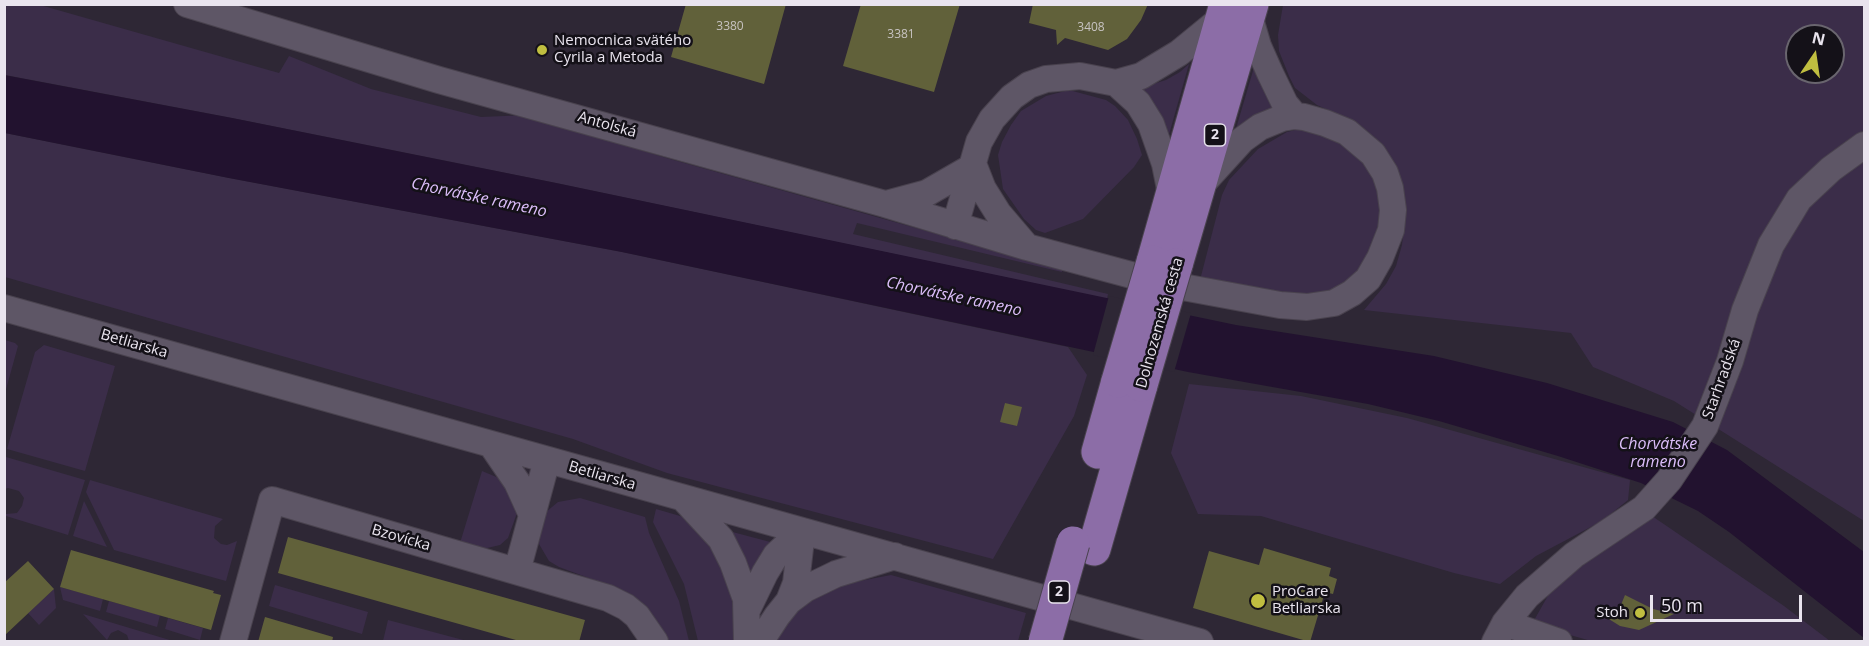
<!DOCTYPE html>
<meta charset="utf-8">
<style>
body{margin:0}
#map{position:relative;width:1869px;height:646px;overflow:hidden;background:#2e2735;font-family:"Open Sans",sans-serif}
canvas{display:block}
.frame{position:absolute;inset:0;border:6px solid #e9e4ee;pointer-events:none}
.north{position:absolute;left:1785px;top:24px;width:60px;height:60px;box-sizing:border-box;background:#141118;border:2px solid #69656e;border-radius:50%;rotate:13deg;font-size:16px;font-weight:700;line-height:24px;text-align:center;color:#e9e4ee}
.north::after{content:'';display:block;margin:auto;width:21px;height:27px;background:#c0be40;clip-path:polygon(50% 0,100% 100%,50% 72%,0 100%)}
.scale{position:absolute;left:1650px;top:595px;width:152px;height:27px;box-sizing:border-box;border:3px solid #e9e4ee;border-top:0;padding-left:8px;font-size:18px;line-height:21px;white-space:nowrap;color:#e9e4ee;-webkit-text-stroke:4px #141118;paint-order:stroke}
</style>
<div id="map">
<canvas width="1869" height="646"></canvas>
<div class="frame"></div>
<div class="north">N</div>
<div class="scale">50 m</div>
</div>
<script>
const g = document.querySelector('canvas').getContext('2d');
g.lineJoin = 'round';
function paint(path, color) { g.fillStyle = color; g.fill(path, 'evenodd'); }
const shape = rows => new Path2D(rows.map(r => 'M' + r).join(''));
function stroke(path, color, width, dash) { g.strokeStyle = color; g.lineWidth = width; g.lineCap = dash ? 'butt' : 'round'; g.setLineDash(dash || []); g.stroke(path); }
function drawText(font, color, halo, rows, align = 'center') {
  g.font = font + ' "Open Sans",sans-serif'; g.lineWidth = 5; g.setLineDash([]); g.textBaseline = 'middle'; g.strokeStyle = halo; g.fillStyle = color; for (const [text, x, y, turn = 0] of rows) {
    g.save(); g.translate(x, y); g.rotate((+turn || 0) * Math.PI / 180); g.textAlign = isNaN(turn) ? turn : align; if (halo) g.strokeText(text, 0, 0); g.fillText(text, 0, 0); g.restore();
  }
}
const green = shape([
 [4,5,40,5,279,73,289,56,371,89,481,117,528,115,663,157,1062,269,1062,272,857,223,853,234,1108,294,1107,299,556,183,232,118,5,75],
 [1283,5,1864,5,1864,521,1674,401,1593,367,1571,333,1364,310,1386,284,1396,266,1402,245,1405,216,1403,186,1393,161,1375,138,1356,123,1317,105,1295,88,1289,76,1279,51,1278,35],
 [1797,36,1833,36,1833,72,1797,72],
 [1189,64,1168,138,1140,88,1166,80,1180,72],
 [1255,64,1281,112,1235,132],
 [1069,90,1106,100,1115,106,1128,120,1137,139,1142,155,1134,167,1083,219,1045,233,1036,230,1024,219,1003,189,998,155,1002,142,1011,125,1021,111,1046,96],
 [1299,129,1311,130,1347,145,1374,172,1383,212,1379,232,1361,271,1344,285,1328,293,1302,296,1200,280,1222,195,1229,180,1258,149,1287,132],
 [5,133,229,178,622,252,1068,347,1087,375,1074,416,993,559,667,473,573,439,5,277],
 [5,340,15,343,18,346,5,393],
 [44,345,115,366,85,471,7,449,35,352],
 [1189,384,1301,396,1407,418,1630,480,1628,500,1602,521,1536,556,1500,584,1454,573,1261,516,1198,514,1171,453],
 [6,457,85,480,68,535,6,516,6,514,17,513,22,506,24,498,19,491,8,488,5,489],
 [482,471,506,481,517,513,508,538,500,545,483,549,460,543],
 [90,480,223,519,215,526,214,538,221,544,227,545,237,541,226,581,114,550,86,492],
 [580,498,645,517,649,533,679,601,689,641,668,641,655,619,616,588,559,567,549,561,539,544,540,533,546,512,558,502],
 [84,501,107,547,73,536],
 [656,509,687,518,703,531,721,562,739,620,736,641,698,641,684,584,653,522],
 [1652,516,1784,606,1830,641,1591,641,1532,624,1554,585],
 [725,530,774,543,751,583],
 [891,575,1026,613,1018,641,774,642,783,626,802,605,834,586],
 [275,585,368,612,362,634,269,606],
 [60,587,103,599,100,611,63,600],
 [54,589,56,608,39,625,28,613],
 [109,601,160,615,157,627,106,612],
 [83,614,173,641,148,640,148,641,129,641,127,635,118,630,111,633,107,640],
 [168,618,203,628,200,640,165,629],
 [388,620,467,641,383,641]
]);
const water = shape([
 [4,75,232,118,556,183,1236,325,1434,356,1547,383,1673,422,1727,450,1864,552,1864,638,1729,532,1698,511,1641,483,1558,456,1439,421,1368,404,1188,372,622,252,229,178,5,133]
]);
const pier = shape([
 [1109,296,1191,313,1174,372,1093,355]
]);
const building = shape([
 [686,4,786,4,764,84,671,57],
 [861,4,960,4,934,92,843,66],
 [1033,4,1148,4,1141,20,1127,39,1108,50,1065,38,1057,45,1056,30,1029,23],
 [1005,403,1022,407,1017,426,1000,422],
 [288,537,585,620,579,642,523,642,278,573],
 [1264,548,1331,568,1329,576,1337,579,1333,594,1325,592,1310,642,1193,608,1209,551,1259,565],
 [71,550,214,591,213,593,221,595,211,630,60,587],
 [28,561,54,589,4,636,4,583],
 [1625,595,1653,609,1674,614,1639,630,1620,626,1604,616,1618,612],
 [265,617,333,637,332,642,258,642]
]);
const minor = shape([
 [187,4,439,80,885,204,1027,247,1161,283,1280,305,1307,307,1334,303,1352,293,1368,279,1380,258,1391,230,1393,210,1390,188,1385,173,1373,154,1347,132,1325,123,1304,117,1295,116,1282,118,1260,127,1242,140,1201,185],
 [1249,15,1258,46,1270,73,1285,104,1295,116],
 [1116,83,1138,103,1151,124,1165,164,1171,194],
 [974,166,983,189,998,213,1027,247],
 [886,204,927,193,974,166],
 [955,226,979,142,992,119,1012,97,1029,85,1046,79,1080,76,1116,83,1141,76,1179,53,1223,17],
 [4,308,1200,642],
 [491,444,517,482,532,515],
 [684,499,721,539,733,563,746,599,747,642],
 [517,571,547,460],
 [789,601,796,583,802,531],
 [747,610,765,573,776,555,802,531],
 [1505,623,1559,642],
 [233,642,272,500,608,598,626,607,637,616,655,642],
 [760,642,777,616,789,601,805,589,836,574,895,556],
 [1495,642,1505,623,1527,596,1574,555,1644,508,1669,480,1705,426,1730,361,1745,310,1771,245,1799,199,1831,169,1864,145]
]);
const major = shape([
 [1153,262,1226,4],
 [1176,265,1252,4],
 [1098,452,1118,381],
 [1094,549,1141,385]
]);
const majorBridge = shape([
 [1118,381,1153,262],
 [1141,385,1176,265],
 [1045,642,1073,543]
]);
const markers = [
 [542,50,6,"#c0be40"],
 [1258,601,8,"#c0be40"],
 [1640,613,6,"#c0be40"]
];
const numberNames = [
 ["3380",730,27],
 ["3408",1091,28],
 ["3381",901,35]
];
const shields = [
 [1215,135,21],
 [1059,592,21]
];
const shieldNames = [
 ["2",1215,135],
 ["2",1059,592]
];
const poiNames = [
 ["Nemocnica svätého",554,41],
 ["Cyrila a Metoda",554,58],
 ["ProCare",1272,592],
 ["Betliarska",1272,609],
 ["Stoh",1628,613,"right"]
];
const streetNames = [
 ["Antolská",607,125,16],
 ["Dolnozemská cesta",1160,323,-74],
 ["Betliarska",134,344,16],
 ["Starhradská",1722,379,-70],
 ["Betliarska",602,476,16],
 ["Bzovícka",401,538,16]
];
const waterNames = [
 ["Chorvátske rameno",479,198,12],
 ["Chorvátske rameno",954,297,12],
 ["Chorvátske",1658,444],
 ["rameno",1658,462]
];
paint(green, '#3b2d49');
paint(water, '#22122f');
paint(pier, '#2e2735');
paint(building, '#61613a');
stroke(minor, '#49424e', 28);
stroke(major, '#49424e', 35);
stroke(minor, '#5e5666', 26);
stroke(major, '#8c6da7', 33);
stroke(majorBridge, '#49424e', 35, []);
stroke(majorBridge, '#8c6da7', 33);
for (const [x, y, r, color] of markers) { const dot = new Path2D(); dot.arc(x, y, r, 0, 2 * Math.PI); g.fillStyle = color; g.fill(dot); stroke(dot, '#141118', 2); }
drawText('12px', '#c7c3c1', null, numberNames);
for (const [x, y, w] of shields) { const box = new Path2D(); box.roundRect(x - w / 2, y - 11, w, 22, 4.5); g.fillStyle = '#141118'; g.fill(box); stroke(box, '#e9e4ee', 1.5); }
drawText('bold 14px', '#e9e4ee', null, shieldNames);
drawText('15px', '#e9e4ee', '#141118', poiNames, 'left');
drawText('15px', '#e9e4ee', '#141118', streetNames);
drawText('italic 16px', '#dcbefa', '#141118', waterNames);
</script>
